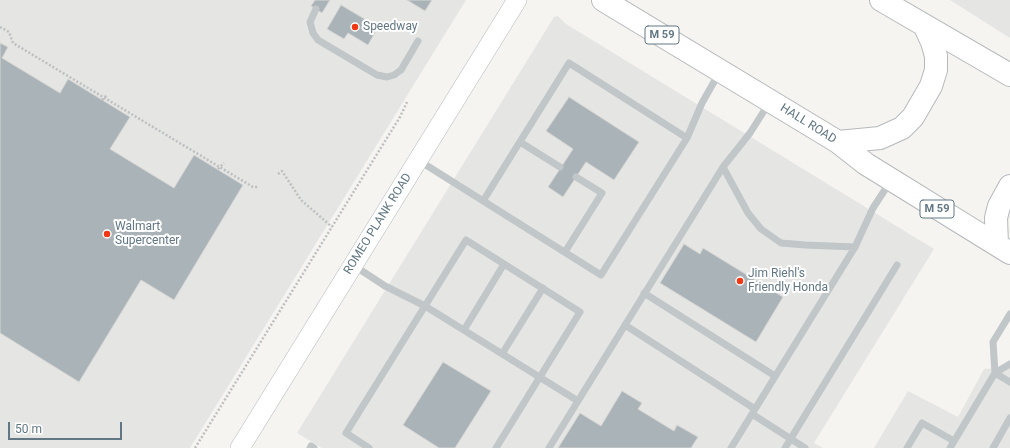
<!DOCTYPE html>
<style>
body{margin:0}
#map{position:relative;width:1010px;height:448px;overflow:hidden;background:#f5f4f0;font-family:Roboto,sans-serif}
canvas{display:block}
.scale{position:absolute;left:8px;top:422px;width:114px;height:18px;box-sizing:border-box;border:2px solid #617784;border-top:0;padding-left:5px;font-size:12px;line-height:14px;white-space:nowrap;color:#617784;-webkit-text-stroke:3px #fff;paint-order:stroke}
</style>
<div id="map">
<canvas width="1010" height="448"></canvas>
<div class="scale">50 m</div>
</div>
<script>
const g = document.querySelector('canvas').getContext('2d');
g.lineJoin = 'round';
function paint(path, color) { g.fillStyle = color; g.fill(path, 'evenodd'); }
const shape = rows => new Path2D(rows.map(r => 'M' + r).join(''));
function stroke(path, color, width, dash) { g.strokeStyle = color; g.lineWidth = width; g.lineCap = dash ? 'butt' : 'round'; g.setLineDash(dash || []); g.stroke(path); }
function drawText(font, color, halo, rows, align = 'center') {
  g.font = font + ' Roboto,sans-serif'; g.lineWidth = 4; g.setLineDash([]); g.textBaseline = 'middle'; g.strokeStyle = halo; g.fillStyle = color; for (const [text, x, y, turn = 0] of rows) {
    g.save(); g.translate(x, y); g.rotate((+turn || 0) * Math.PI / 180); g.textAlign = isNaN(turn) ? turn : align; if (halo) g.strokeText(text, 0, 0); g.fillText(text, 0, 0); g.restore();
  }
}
const built = shape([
 [0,0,466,0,190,448,0,448],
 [950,0,1010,0,1010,38],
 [558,16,566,24,934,249,814,443,823,448,322,448,297,433,554,17],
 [1010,367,1010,448,874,448,908,391,958,417,984,369]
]);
const building = shape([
 [315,0,330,0,322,13,311,6,315,0],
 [407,0,432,0,425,11,407,0],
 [341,5,378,27,368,45,348,33,344,39,327,29,341,5],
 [0,43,8,47,2,58,60,93,68,79,130,117,110,149,174,188,194,155,243,185,174,300,141,280,79,382,0,333,0,43],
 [569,97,639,142,614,180,586,162,563,197,548,187,573,149,546,131,569,97],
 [684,244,700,254,703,248,783,297,756,342,660,283,684,244],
 [443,362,491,391,455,448,439,448,403,425,443,362],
 [622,391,642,403,638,409,674,431,677,425,698,437,691,448,558,448,580,413,601,426,622,391]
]);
const path = shape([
 [0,27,9,32,13,43,253,187,259,187],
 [102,100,107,95],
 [218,169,224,163],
 [278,174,282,171,301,200,332,227],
 [195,448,400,117,407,102]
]);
const service = shape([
 [316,9,310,22,313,33,318,40,377,75,387,77,394,75,401,70,418,41],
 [520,142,560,167],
 [418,160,601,275,687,138,702,103,719,73],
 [723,167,748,213,761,229,781,243,805,245,855,247],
 [483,201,569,63,687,138],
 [565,252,602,193,576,177],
 [353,265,385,286,425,306,578,401,723,167,750,133,769,103],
 [644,293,775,376],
 [1010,314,993,342,995,373,1010,364],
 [625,325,755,409],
 [464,330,504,264],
 [502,354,543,288],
 [752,414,805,448],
 [310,448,311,446,314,448],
 [369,448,346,433,466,240,580,312,496,448],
 [549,448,578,401],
 [731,448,855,247,873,208,890,182],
 [785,448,897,265],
 [907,448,922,423,954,441],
 [950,448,995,373,1010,382],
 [993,448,1010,418]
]);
const secondary = shape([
 [240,448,517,0]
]);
const trunk = shape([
 [603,0,838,142,866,164,1010,253],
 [881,0,1010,75],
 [838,142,880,138,902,128,913,117,931,86,936,70,936,56,932,42,925,27],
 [997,245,996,218,999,206,1010,186]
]);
const markers = [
 [355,27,4,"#f13713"],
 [107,234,4,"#f13713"],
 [740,281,4,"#f13713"]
];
const shields = [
 [662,35,34],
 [937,209,34]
];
const shieldNames = [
 ["M 59",662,35],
 ["M 59",937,209]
];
const poiNames = [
 ["Speedway",363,27],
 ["Walmart",115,227],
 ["Supercenter",115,241],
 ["Jim Riehl's",748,274],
 ["Friendly Honda",748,288]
];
const streetNames = [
 ["HALL ROAD",808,124,32],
 ["ROMEO PLANK ROAD",378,224,-58]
];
paint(built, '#e5e6e4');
paint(building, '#aab4b8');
stroke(building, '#d6d5d3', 1);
stroke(secondary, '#b3babd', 20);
stroke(trunk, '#b5b9bc', 24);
stroke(path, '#bdbfc1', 2.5, [2, 2]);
stroke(service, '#c1c6c9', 7);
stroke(secondary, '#fff', 19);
stroke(trunk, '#fff', 22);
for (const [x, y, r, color] of markers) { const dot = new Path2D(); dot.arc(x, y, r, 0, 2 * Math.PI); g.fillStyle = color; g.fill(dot); stroke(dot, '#fff', 1.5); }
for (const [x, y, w] of shields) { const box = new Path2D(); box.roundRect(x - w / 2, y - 9, w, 18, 3); g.fillStyle = '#fff'; g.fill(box); stroke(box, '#617784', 1); }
drawText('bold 11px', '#617784', null, shieldNames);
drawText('12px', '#617784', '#fff', poiNames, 'left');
drawText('12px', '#617784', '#fff', streetNames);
</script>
